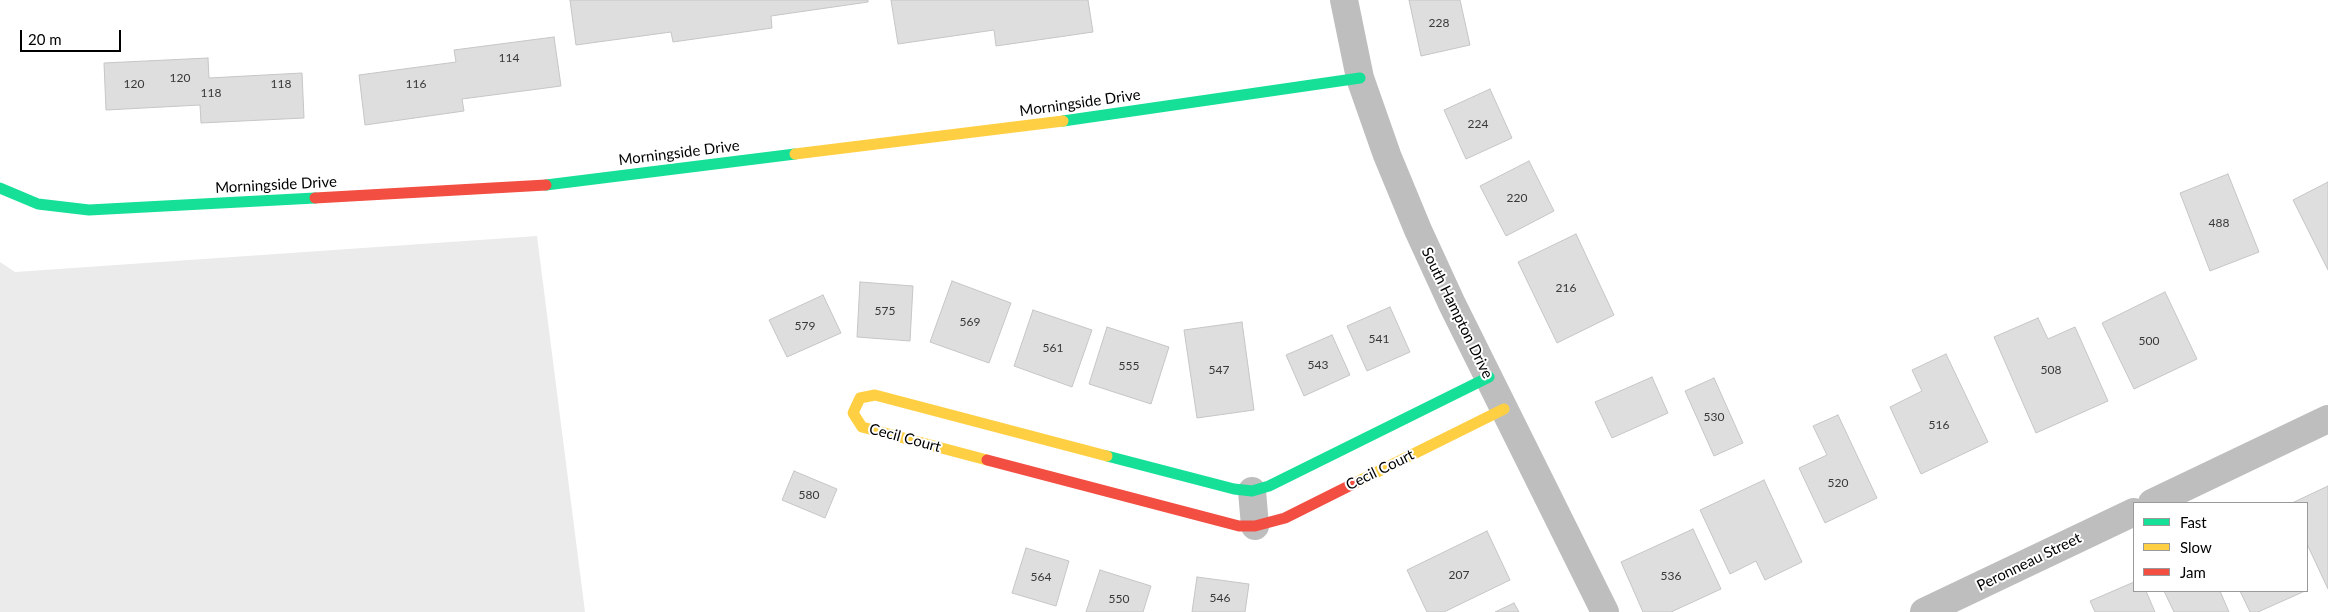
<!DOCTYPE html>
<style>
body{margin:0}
#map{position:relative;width:2328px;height:612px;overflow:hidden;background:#fff;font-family:Lato,sans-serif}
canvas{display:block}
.legend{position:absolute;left:2133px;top:502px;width:175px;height:90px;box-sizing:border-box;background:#fff;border:1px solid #999;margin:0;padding:6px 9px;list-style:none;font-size:15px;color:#000}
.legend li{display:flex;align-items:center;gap:10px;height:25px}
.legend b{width:25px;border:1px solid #999}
.scale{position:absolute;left:20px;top:30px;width:101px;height:22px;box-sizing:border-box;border:2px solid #000;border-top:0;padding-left:6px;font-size:15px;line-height:18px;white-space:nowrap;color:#000;-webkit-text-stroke:4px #fff;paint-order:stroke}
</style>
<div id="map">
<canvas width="2328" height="612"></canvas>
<ul class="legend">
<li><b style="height:6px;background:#16e098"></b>Fast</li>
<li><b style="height:6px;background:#ffcf43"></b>Slow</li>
<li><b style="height:6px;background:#f24e42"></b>Jam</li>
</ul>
<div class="scale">20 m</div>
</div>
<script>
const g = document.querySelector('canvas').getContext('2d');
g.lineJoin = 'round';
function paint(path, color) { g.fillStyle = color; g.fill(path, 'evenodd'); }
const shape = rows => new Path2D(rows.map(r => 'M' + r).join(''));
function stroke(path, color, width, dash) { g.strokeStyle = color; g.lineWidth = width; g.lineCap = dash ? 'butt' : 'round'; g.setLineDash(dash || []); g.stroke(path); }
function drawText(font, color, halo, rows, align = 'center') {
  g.font = font + ' Lato,sans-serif'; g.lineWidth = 4; g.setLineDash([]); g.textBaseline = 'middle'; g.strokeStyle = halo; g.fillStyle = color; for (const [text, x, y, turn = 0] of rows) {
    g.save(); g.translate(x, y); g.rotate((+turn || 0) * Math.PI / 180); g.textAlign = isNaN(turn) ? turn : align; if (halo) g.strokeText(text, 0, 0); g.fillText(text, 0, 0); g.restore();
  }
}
const green = shape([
 [537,236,585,612,0,612,0,262,15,272]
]);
const building = shape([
 [570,0,868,0,868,2,771,16,772,28,673,42,671,32,576,45,570,0],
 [891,0,1088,0,1093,32,996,46,994,30,898,44,891,0],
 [1409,0,1460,0,1470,45,1421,56,1409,0],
 [554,37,561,86,462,99,464,111,365,125,359,75,456,62,454,50,554,37],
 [208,58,209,78,302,73,304,118,201,123,200,105,106,110,104,63,208,58],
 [1490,89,1512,138,1466,159,1444,110,1490,89],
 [1529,161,1554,211,1506,236,1480,186,1529,161],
 [2228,174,2259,252,2210,271,2180,193,2228,174],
 [2328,182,2328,270,2293,200,2328,182],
 [1576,234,1614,315,1557,343,1518,262,1576,234],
 [952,281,1011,303,989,363,930,342,952,281],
 [860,282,913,286,910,341,857,337,860,282],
 [2165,292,2197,359,2134,389,2102,323,2165,292],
 [823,295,841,333,787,357,769,320,823,295],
 [1390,307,1410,352,1367,371,1347,326,1390,307],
 [1033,310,1092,330,1072,387,1014,366,1033,310],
 [2038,318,2048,339,2075,327,2108,401,2036,433,1994,337,2038,318],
 [1242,322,1254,410,1197,418,1184,330,1242,322],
 [1107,327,1169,347,1151,404,1089,384,1107,327],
 [1332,335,1350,375,1304,396,1286,355,1332,335],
 [1946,354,1988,442,1921,474,1890,407,1922,391,1912,370,1946,354],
 [1652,377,1668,413,1612,438,1595,402,1652,377],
 [1714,378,1743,443,1714,456,1685,391,1714,378],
 [1838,415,1877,498,1825,523,1799,468,1827,455,1813,426,1838,415],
 [794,471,837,489,825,518,782,500,794,471],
 [1764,480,1802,562,1765,580,1756,561,1730,574,1700,510,1764,480],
 [2328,486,2328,589,2307,544,2307,503,2292,503,2328,486],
 [1693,529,1721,589,1671,612,1643,612,1621,562,1693,529],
 [1487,531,1510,580,1444,612,1427,612,1407,570,1487,531],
 [1026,548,1069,561,1056,606,1012,593,1026,548],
 [1100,570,1151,586,1143,612,1086,612,1100,570],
 [1197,577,1249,584,1245,612,1192,612,1197,577],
 [2134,582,2134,591,2146,591,2155,612,2095,612,2090,601,2134,582],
 [2164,591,2220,591,2229,612,2174,612,2164,591],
 [2240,591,2305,591,2258,612,2250,612,2240,591],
 [1514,603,1519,612,1495,612,1514,603]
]);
const street = shape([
 [1344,0,1360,78,1387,155,1418,230,1452,304,1605,612],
 [1252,491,1255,526],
 [2152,503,2328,419],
 [1924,612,2134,512]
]);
const fast = shape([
 [1063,121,1360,78],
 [546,185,795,154],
 [0,188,38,204,89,210,315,198],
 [1107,456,1234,489,1252,491,1269,486,1489,377]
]);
const slow = shape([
 [795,154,1063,121],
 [987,460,862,427,853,413,860,398,875,395,1107,456],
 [1355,483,1504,409]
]);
const jam = shape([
 [315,198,546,185],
 [987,460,1239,526,1255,526,1285,518,1355,483]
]);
const numberNames = [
 ["228",1439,23],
 ["114",509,58],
 ["120",180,78],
 ["120",134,84],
 ["118",281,84],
 ["116",416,84],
 ["118",211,93],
 ["224",1478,124],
 ["220",1517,198],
 ["488",2219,223],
 ["216",1566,288],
 ["575",885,311],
 ["569",970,322],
 ["579",805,326],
 ["541",1379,339],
 ["500",2149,341],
 ["561",1053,348],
 ["543",1318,365],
 ["555",1129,366],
 ["547",1219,370],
 ["508",2051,370],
 ["530",1714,417],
 ["516",1939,425],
 ["520",1838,483],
 ["580",809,495],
 ["207",1459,575],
 ["536",1671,576],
 ["564",1041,577],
 ["546",1220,598],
 ["550",1119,599]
];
const streetNames = [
 ["Morningside Drive",1080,103,-8],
 ["Morningside Drive",679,153,-7],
 ["Morningside Drive",276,185,-3],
 ["South Hampton Drive",1457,313,64],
 ["Cecil Court",905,438,15],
 ["Cecil Court",1380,470,-26],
 ["Peronneau Street",2029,562,-26]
];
paint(green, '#ebebeb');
paint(building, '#dedede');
stroke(building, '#c6c6c6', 1);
stroke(street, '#bebebe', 28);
stroke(fast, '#16e098', 11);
stroke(slow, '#ffcf43', 11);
stroke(jam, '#f24e42', 11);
drawText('12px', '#383838', null, numberNames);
drawText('15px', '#000', '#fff', streetNames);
</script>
